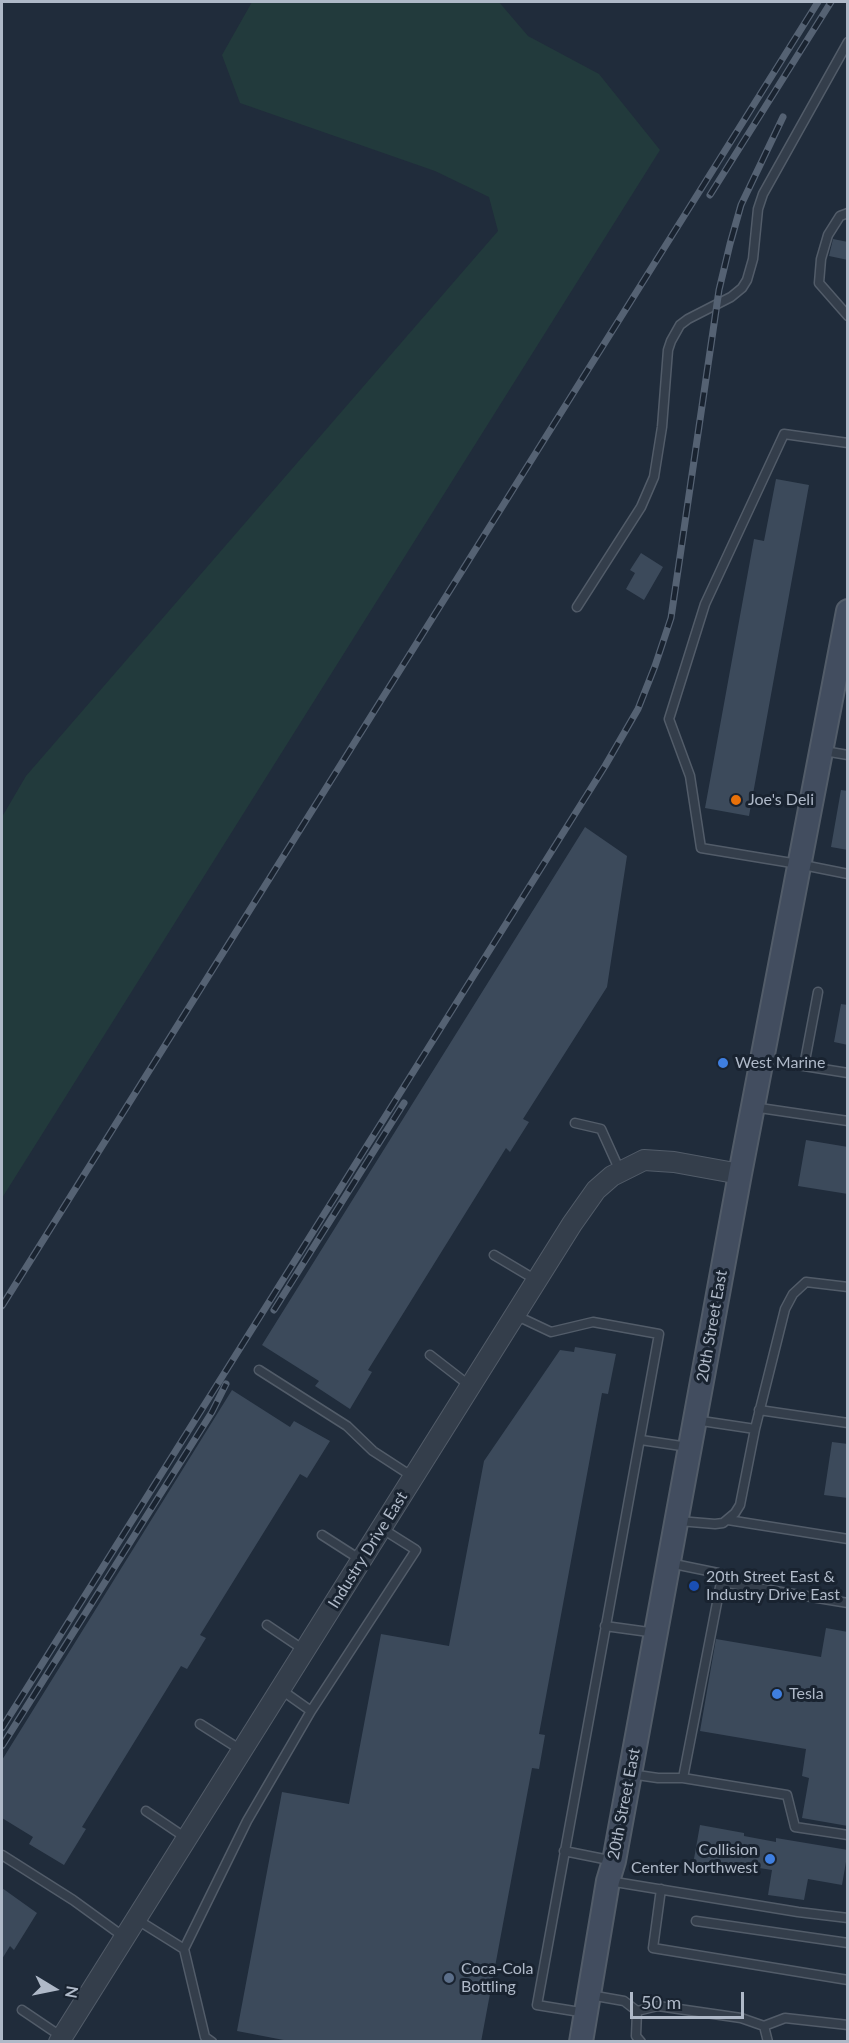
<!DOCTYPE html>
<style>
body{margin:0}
#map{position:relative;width:849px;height:2043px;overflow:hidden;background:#202c3b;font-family:Lato,sans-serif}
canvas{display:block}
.frame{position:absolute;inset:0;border:3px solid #afb9c8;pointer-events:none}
.north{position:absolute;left:24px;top:1959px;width:60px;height:60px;-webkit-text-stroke:4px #192330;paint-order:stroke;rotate:100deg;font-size:16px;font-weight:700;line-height:24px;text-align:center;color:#afb9c8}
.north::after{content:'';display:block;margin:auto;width:21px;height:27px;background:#afb9c8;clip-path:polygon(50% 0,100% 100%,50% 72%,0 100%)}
.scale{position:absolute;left:630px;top:1992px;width:114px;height:27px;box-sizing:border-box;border:3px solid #afb9c8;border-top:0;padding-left:8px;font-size:18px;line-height:21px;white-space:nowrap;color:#afb9c8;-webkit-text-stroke:4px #192330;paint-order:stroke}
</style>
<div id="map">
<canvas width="849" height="2043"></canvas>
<div class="frame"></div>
<div class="north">N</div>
<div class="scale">50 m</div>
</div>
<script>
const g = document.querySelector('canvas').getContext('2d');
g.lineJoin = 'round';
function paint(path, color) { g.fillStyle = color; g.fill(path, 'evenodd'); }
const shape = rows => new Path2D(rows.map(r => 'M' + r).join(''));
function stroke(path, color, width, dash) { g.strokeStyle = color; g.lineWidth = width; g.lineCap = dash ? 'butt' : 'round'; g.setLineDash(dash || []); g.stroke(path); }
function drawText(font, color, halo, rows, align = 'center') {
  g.font = font + ' Lato,sans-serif'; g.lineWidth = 6; g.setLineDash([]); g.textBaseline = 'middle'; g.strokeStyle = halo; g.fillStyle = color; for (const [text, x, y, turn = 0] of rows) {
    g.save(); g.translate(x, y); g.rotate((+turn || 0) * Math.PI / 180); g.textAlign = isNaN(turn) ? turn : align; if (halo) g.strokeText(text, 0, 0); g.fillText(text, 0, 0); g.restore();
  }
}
const green = shape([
 [252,2,499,2,528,36,599,74,660,150,2,1198,2,817,26,776,498,231,489,197,435,171,240,103,222,55]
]);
const building = shape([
 [833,239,848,242,848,260,829,256],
 [776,479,809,485,749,816,705,808,754,539,764,541],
 [641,553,663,567,644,600,626,589,635,573,630,570],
 [841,790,848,791,848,850,831,847],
 [585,827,627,856,607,987,523,1119,529,1122,510,1152,506,1148,368,1370,372,1372,350,1409,315,1386,319,1381,262,1345],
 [841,1004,848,1005,848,1045,834,1042],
 [806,1140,848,1147,848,1194,798,1186],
 [575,1347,616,1354,608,1394,602,1393,539,1734,545,1735,539,1769,532,1768,481,2042,294,2042,237,2031,282,1792,349,1804,381,1634,449,1646,484,1461,560,1350,574,1352],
 [232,1390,290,1427,294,1421,330,1441,307,1478,300,1474,200,1635,206,1638,187,1669,181,1666,82,1827,86,1829,64,1865,29,1844,33,1837,2,1818,2,1760],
 [832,1442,848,1444,848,1498,824,1495],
 [826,1628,848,1632,848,1826,802,1818,809,1778,802,1776,806,1749,700,1731,716,1639,821,1657],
 [700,1825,744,1833,744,1836,776,1842,776,1838,848,1850,842,1885,808,1879,804,1900,768,1895,772,1870,740,1865,739,1872,722,1869,721,1875,692,1870],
 [2,1888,37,1913,14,1950,10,1946,2,1959]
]);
const service = shape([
 [848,213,840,216,828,235,821,259,819,283,848,316],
 [848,443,784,434,705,604,669,719,690,776,701,848,798,864,848,874],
 [577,607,641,507,654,477,662,427,668,350,671,341,680,325,688,319,731,297,742,288,747,280,753,259,758,209,763,194,848,42],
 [824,751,848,755],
 [762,1059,804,1066,818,992],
 [804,1066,848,1073],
 [753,1107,848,1121],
 [575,1123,601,1129,620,1171],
 [494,1255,536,1280],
 [515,1315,551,1332,593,1322,659,1334,537,2005,586,2013],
 [430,1355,470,1386],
 [259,1370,347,1426,373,1451,413,1477],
 [759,1410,848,1423],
 [695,1420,755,1429,785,1309,793,1294,806,1282,848,1287],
 [641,1440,688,1447],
 [728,1520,848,1539],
 [679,1521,715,1524,723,1523,735,1513,740,1505,755,1429],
 [322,1535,361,1560],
 [669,1563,718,1573,721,1582,683,1778],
 [721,1582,848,1603],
 [267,1625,304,1650],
 [605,1626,656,1633],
 [311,1711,416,1550,381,1528],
 [200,1724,241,1750],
 [630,1774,658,1778,683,1778,787,1795,795,1827,848,1835],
 [146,1811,186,1838],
 [564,1851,614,1861],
 [2,1855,73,1900,124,1937],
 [609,1881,798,1912,848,1918],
 [661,1889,653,1948,848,1980],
 [136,1919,184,1949],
 [696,1921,848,1943],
 [590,1995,624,2001,637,2011],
 [22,2010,62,2037],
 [637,2011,658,2006,741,2018,764,2026,785,2018,848,2025],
 [637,2011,636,2036,641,2042],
 [764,2026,768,2042],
 [212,2042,205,2037,184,1949,247,1821,311,1711,280,1689]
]);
const tertiary = shape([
 [59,2042,572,1224,596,1190,612,1176,644,1160,674,1162,740,1174]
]);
const secondary = shape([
 [581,2042,608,1881,614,1861,740,1174,848,611]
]);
const rail = shape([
 [710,195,831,2],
 [2,1306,818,2],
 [274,1310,404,1103],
 [2,1728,605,766,638,709,655,666,671,618,719,290,730,244,741,205,783,117],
 [2,1746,212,1412,226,1384]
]);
const markers = [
 [736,800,6,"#e8710a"],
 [723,1063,6,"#3f7fe0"],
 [694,1586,6,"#1a4fb4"],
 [777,1694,6,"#3f7fe0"],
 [770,1859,6,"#3f7fe0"],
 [449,1978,6,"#5c6f8a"]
];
const poiNames = [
 ["Joe's Deli",748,800],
 ["West Marine",735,1063],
 ["20th Street East &",706,1577],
 ["Industry Drive East",706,1595],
 ["Tesla",789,1694],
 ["Collision",758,1850,"right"],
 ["Center Northwest",758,1868,"right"],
 ["Coca-Cola",461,1969],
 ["Bottling",461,1987]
];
const streetNames = [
 ["20th Street East",712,1326,-80],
 ["Industry Drive East",368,1550,-58],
 ["20th Street East",624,1804,-79]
];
paint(green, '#223a3c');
paint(building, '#3c4a5b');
stroke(service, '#525c69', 11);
stroke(tertiary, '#525c69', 22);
stroke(secondary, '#525c69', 26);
stroke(service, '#343e4b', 8);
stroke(tertiary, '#343e4b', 20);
stroke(secondary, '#424d5f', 22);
stroke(rail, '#556273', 7);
stroke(rail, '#192330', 4.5, [14]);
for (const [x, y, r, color] of markers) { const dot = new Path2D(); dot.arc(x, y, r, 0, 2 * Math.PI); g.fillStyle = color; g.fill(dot); stroke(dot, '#192330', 2); }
drawText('16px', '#afb9c8', '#192330', poiNames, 'left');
drawText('16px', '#afb9c8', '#192330', streetNames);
</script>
